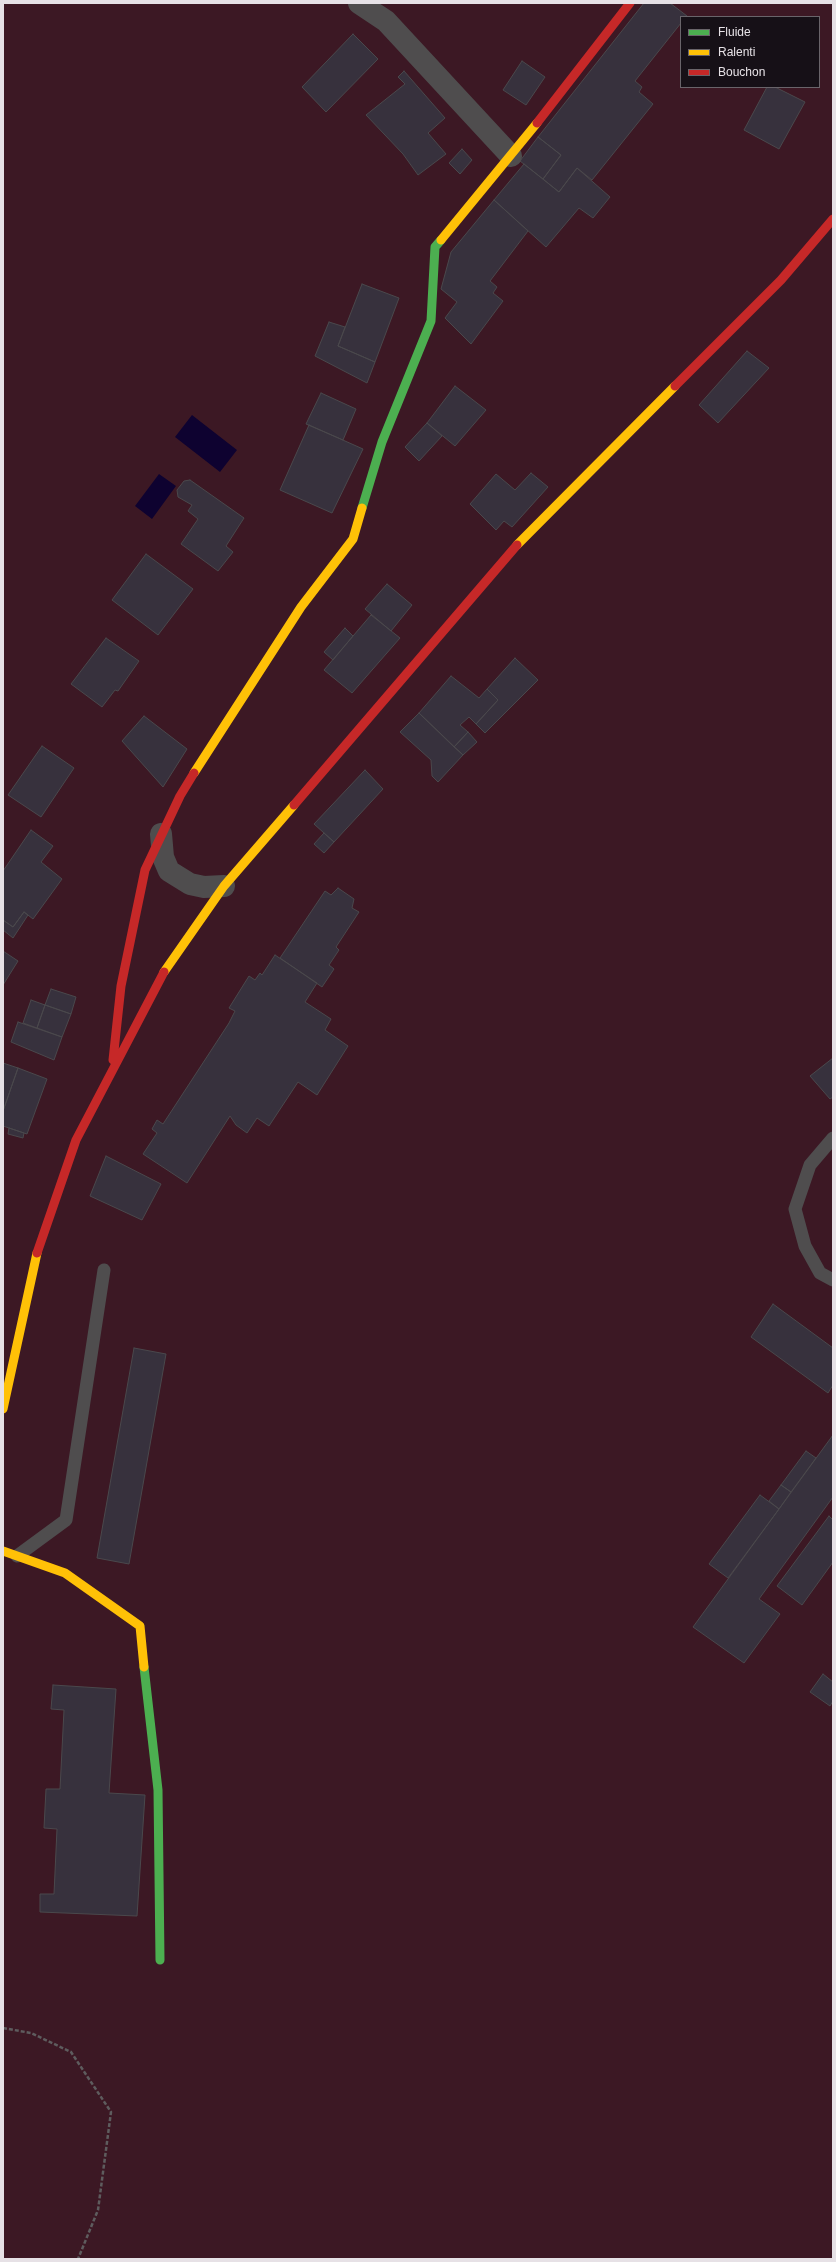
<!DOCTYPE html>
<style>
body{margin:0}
#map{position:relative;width:836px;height:2262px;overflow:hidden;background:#1f1b1f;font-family:Helvetica,sans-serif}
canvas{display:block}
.frame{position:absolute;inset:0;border:4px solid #e6e1e6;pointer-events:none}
.legend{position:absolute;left:680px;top:16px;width:140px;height:72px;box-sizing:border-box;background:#161017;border:1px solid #69646a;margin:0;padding:5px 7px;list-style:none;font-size:12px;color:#e6e1e6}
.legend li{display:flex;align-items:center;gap:8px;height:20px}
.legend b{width:20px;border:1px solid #69646a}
</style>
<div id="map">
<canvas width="836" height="2262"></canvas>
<div class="frame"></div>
<ul class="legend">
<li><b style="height:5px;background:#4caf50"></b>Fluide</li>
<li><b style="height:5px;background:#ffc107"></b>Ralenti</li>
<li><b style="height:5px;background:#c62828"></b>Bouchon</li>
</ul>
</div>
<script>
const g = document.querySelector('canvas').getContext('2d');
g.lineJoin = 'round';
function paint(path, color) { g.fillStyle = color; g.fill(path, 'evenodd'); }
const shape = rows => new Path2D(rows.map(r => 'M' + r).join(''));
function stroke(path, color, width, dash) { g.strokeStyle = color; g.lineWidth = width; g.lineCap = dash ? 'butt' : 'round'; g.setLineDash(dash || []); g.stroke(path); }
const green = shape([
 [3,3,833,3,833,2259,3,2259],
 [681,17,819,17,819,87,681,87]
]);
const water = shape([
 [192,415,237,450,220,472,175,437],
 [159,474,176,486,152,519,135,506]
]);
const building = shape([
 [644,3,670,3,687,16,681,17,681,23,635,81,642,87,639,92,653,104,592,180,577,168,559,192,543,179,561,155,538,137,644,3],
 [353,34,378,59,326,112,302,87,353,34],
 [522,61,545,77,526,105,503,90,522,61],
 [404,71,445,118,428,133,446,154,418,175,403,154,366,115,405,84,398,77,404,71],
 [767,87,775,87,805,102,779,149,744,130,767,87],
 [538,137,561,155,543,179,520,161,538,137],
 [462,149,472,160,460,174,449,163,462,149],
 [524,164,559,192,577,168,610,197,593,218,579,208,546,247,494,200,524,164],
 [494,200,528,231,490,281,497,287,493,293,503,301,471,344,445,318,457,302,441,289,451,252,494,200],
 [362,284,399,298,375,362,338,346,362,284],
 [329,322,345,327,338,346,375,362,367,383,315,356,329,322],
 [747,351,769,368,718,423,699,405,747,351],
 [455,386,486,410,455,446,427,423,455,386],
 [321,393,356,409,343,440,306,424,321,393],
 [427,423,442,436,419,461,405,447,427,423],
 [309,425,363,449,332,513,280,490,309,425],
 [531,473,548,487,512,527,504,521,496,530,470,504,496,474,515,490,531,473],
 [190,480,244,518,226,546,233,552,218,571,181,544,198,519,188,511,192,505,178,497,177,490,184,481,190,480],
 [146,554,193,589,158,635,112,600,146,554],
 [387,584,412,605,391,631,365,609,387,584],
 [371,615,400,638,352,693,324,670,371,615],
 [345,628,353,636,333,660,324,652,345,628],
 [106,638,139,661,118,691,115,690,102,707,71,684,106,638],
 [515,658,538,680,485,733,476,724,498,700,487,689,515,658],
 [451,676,479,698,487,689,498,700,476,724,469,717,460,725,468,732,454,747,419,713,451,676],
 [419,713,463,755,438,782,432,776,431,760,400,732,419,713],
 [144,716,187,749,163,787,122,741,144,716],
 [468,732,477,742,463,755,454,747,468,732],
 [42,746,74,768,41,817,8,795,42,746],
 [365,770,383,789,334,842,314,824,365,770],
 [31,830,53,846,41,862,62,879,33,919,24,912,13,927,3,920,3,871,31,830],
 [324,833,334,842,324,853,314,844,324,833],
 [338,888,354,899,352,908,359,912,336,947,339,950,329,965,334,969,322,987,280,958,325,891,331,895,338,888],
 [24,912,28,915,13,938,3,930,3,920,13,927,24,912],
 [3,951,18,961,3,985,3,951],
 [275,955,317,983,305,1002,331,1019,325,1030,348,1046,317,1095,298,1082,269,1126,257,1118,247,1133,236,1125,230,1116,187,1183,143,1154,157,1133,152,1129,157,1120,163,1124,229,1023,235,1011,229,1008,249,976,255,980,260,973,262,975,275,955],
 [51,989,76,997,71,1014,45,1005,51,989],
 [31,1000,45,1005,37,1028,23,1023,31,1000],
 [45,1005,71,1014,62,1037,37,1028,45,1005],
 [18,1022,62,1037,54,1060,11,1042,18,1022],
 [833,1058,833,1097,830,1099,810,1076,833,1058],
 [3,1063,18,1068,3,1111,3,1063],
 [18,1068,47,1079,27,1134,3,1126,3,1111,18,1068],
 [9,1128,24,1133,23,1138,8,1134,9,1128],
 [106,1156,161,1184,142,1220,90,1196,106,1156],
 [773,1304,833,1348,833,1385,828,1393,751,1337,773,1304],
 [134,1348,166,1354,129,1564,97,1558,134,1348],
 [833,1435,833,1497,759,1599,780,1614,744,1663,693,1627,833,1435],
 [806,1451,816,1458,791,1492,781,1485,806,1451],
 [781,1485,791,1492,779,1509,769,1501,781,1485],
 [760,1495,779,1509,728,1578,709,1564,760,1495],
 [829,1516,833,1520,833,1562,802,1605,777,1586,829,1516],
 [823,1674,833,1682,833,1701,830,1706,810,1692,823,1674],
 [53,1685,116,1689,109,1793,145,1795,137,1916,40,1912,40,1894,54,1894,57,1829,44,1828,46,1789,60,1789,64,1710,51,1709,53,1685]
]);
const path = shape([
 [3,2028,31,2033,71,2052,111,2112,98,2210,78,2259]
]);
const lane = shape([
 [833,1138,810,1165,795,1209,805,1246,820,1273,833,1280],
 [17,1556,66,1520,104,1270]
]);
const street = shape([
 [359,3,386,21,511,156],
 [161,834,163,857,169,871,190,884,204,887,224,886]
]);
const fast = shape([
 [362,508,382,442,431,321,435,247,441,240],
 [144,1667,158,1790,160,1960]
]);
const slow = shape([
 [441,240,537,123],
 [517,545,675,386],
 [194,773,301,607,353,539,362,508],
 [164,972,224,886,294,805],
 [3,1409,37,1253],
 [3,1551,65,1573,140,1626,144,1667]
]);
const jam = shape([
 [537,123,630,3],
 [675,386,781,280,833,219],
 [294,805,517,545],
 [113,1060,121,986,145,870,180,796,194,773],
 [37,1253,76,1140,164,972]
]);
paint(green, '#3c1824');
paint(water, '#0e0230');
paint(building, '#37313d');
stroke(building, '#4a484c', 1);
stroke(path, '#5e5c5e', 2.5, [4, 2]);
stroke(lane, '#4f4d4e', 13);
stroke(street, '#4f4d4e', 22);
stroke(fast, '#4caf50', 9);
stroke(slow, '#ffc107', 9);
stroke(jam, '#c62828', 9);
</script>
